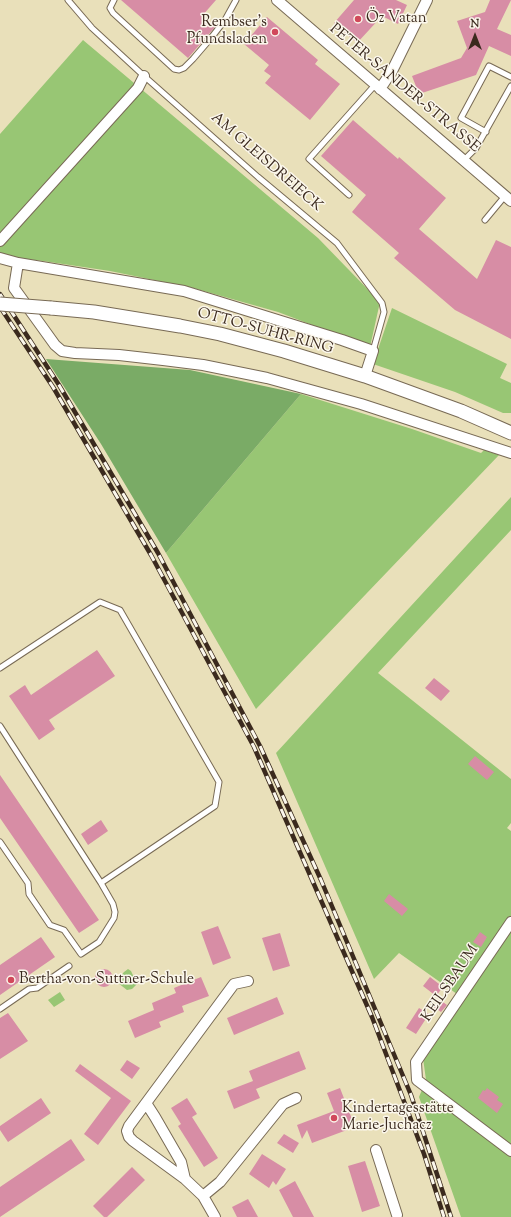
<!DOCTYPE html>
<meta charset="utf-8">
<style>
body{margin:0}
#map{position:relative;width:511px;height:1217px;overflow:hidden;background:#e9e0ba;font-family:"Sorts Mill Goudy",serif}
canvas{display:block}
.north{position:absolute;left:455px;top:16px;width:40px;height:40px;-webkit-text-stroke:3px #fbf7ec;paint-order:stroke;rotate:0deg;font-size:11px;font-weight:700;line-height:16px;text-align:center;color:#3b2a1e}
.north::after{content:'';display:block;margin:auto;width:14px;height:18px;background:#3b2a1e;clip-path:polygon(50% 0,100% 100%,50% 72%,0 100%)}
</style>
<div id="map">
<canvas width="511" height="1217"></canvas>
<div class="north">N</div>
</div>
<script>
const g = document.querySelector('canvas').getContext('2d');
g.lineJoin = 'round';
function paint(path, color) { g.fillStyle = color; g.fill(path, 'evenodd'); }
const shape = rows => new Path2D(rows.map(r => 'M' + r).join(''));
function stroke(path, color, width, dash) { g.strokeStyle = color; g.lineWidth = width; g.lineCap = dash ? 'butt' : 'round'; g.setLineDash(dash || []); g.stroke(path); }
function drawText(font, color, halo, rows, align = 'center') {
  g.font = font + ' "Sorts Mill Goudy",serif'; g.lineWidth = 3; g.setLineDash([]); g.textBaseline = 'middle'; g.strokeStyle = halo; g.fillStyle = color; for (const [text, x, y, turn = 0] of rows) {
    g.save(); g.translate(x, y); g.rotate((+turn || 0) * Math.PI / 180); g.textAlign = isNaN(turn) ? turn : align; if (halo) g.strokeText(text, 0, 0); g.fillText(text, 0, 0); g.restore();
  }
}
const green = shape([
 [83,40,318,238,380,302,370,347,278,312,193,288,110,271,43,261,0,256,0,134],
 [392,308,507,364,500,378,511,383,511,413,503,413,455,392,373,364],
 [301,394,412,429,481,453,484,450,499,455,256,709,166,553],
 [511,497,511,530,378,673,511,779,511,823,507,828,511,831,511,1217,461,1217,419,1097,426,1080,423,1058,464,999,399,953,374,979,276,753],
 [128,969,131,971,137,984,132,989,127,990,118,983,118,979,124,972],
 [60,992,65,1000,54,1007,48,1000]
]);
const forest = shape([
 [46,359,190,370,301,394,166,553,101,444]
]);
const building = shape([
 [121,0,216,0,202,16,215,27,188,58],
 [354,0,396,0,407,5,398,24,382,16,357,43,334,23],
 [490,0,511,0,497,29,511,35,511,56,489,46,476,75,419,94,412,76,461,58,467,48,457,21,485,12],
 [267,17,318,60,315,64,340,84,310,120,265,83,271,76,264,71,269,65,244,44],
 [353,120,398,159,399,157,446,198,419,229,477,279,496,240,511,247,511,339,455,310,394,258,399,253,352,212,366,195,321,156],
 [97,650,115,676,49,720,55,729,39,740,9,696,25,685,31,695],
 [434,678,450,691,441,701,425,688],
 [475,756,494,772,487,780,468,764],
 [0,775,99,920,79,933,0,818],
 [101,820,108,831,88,845,81,834],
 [389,894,408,909,402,916,384,901],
 [218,926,231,958,213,965,201,932],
 [480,932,487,937,481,947,473,942],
 [280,933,290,966,273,971,262,938],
 [41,937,55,957,0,995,0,965],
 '95 978a9 9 0 1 1 18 0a9 9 0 1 1-18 0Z',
 [201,977,209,996,182,1006,184,1012,159,1022,161,1027,135,1038,128,1021,154,1010,152,1003,176,993,174,988],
 [430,977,443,987,436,996,423,986],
 [277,997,284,1014,234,1035,227,1018],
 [440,1000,447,1005,441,1012,434,1007],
 [419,1008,429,1014,416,1034,406,1028],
 [8,1013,28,1041,0,1059,0,1018],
 [299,1051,306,1069,256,1089,260,1098,234,1109,227,1091,253,1081,249,1071],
 [127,1060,140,1068,132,1079,120,1070],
 [80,1064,131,1101,98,1145,84,1134,111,1098,75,1071],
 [340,1088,355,1127,312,1143,307,1130,302,1139,297,1125,334,1111,327,1093],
 [487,1088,499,1097,497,1100,503,1104,497,1113,478,1098,483,1090,485,1091],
 [41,1098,51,1113,8,1142,0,1130,0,1126],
 [187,1098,197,1114,192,1117,218,1158,204,1167,178,1126,181,1124,171,1108],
 [284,1134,299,1143,293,1153,277,1143],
 [71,1139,85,1160,0,1217,0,1187],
 [262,1154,286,1169,276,1185,273,1181,269,1188,249,1174],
 [365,1161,380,1206,362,1212,348,1166],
 [132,1167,145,1180,107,1217,104,1217,93,1206],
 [295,1181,314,1217,293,1217,279,1190],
 [248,1199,258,1217,237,1217,232,1207]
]);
const service = shape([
 [68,0,92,28,144,76,258,177,337,243,382,303,384,312,373,351],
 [114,0,110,8,113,13,174,69,179,70,184,68,193,59,211,38,225,20,236,0],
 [486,132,461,118,489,66,511,77],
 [464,160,476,148,511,86],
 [349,195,309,159,375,85],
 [485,220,505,196],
 [0,668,100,602,120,610,219,782,215,806,101,883,0,726],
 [0,842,28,883,29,894,50,925,64,930,81,954,99,942,114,918,115,912,113,904,101,883],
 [0,1009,29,989,37,988,69,966]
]);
const minor = shape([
 [277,0,511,201],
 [380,89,392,71,427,0],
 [0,241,138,88,144,76],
 [0,258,18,263],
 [365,376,373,351,342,340,184,291,18,263,14,288,55,345,62,351,75,353,119,355,163,360,203,365,267,378,361,404,511,453],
 [511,922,416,1062,417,1080,511,1151],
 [146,1103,129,1126,127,1131,129,1137,133,1141,185,1179],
 [376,1150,397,1215],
 [203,1196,220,1182,283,1104,296,1098],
 [215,1217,203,1196,185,1179,181,1162,155,1117,146,1103,234,984,248,981]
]);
const tertiary = shape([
 [51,308,94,312,180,326,220,334,284,351,365,376,461,411,511,433]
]);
const rail = shape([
 [0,294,59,385,158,553,260,746,321,880,411,1095,451,1217],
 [0,307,53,387,151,555,254,747,372,1017,424,1154,444,1217]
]);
const tertiaryBridge = shape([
 [0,304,51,308]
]);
const markers = [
 [358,19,4,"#d1495b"],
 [275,32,4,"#d1495b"],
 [11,980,4,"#d1495b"],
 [334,1118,4,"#d1495b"]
];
const poiNames = [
 ["Öz Vatan",366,19],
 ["Rembser's",267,23,"right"],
 ["Pfundsladen",267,40,"right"],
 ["Bertha-von-Suttner-Schule",19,980],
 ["Kindertagesstätte",342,1109],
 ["Marie-Juchacz",342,1126]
];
const streetNames = [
 ["PETER-SANDER-STRASSE",404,89,40],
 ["AM GLEISDREIECK",266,163,41],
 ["OTTO-SUHR-RING",265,332,15],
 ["KEILSBAUM",451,984,-56]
];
paint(green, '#98c674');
paint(forest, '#7aab66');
paint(building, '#d78da5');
stroke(service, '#786a55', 7);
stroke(minor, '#786a55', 12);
stroke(tertiary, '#786a55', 15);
stroke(service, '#fff', 5);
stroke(minor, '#fff', 10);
stroke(tertiary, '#fff', 13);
stroke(rail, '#3b2a1e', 4.5);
stroke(rail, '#fbf7ec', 3, [9]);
stroke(tertiaryBridge, '#786a55', 15, []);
stroke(tertiaryBridge, '#fff', 13);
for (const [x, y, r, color] of markers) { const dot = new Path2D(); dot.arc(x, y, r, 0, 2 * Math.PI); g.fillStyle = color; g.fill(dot); stroke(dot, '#fbf7ec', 1.5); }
drawText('15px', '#3b2a1e', '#fbf7ec', poiNames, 'left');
drawText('15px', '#3b2a1e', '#fbf7ec', streetNames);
</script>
